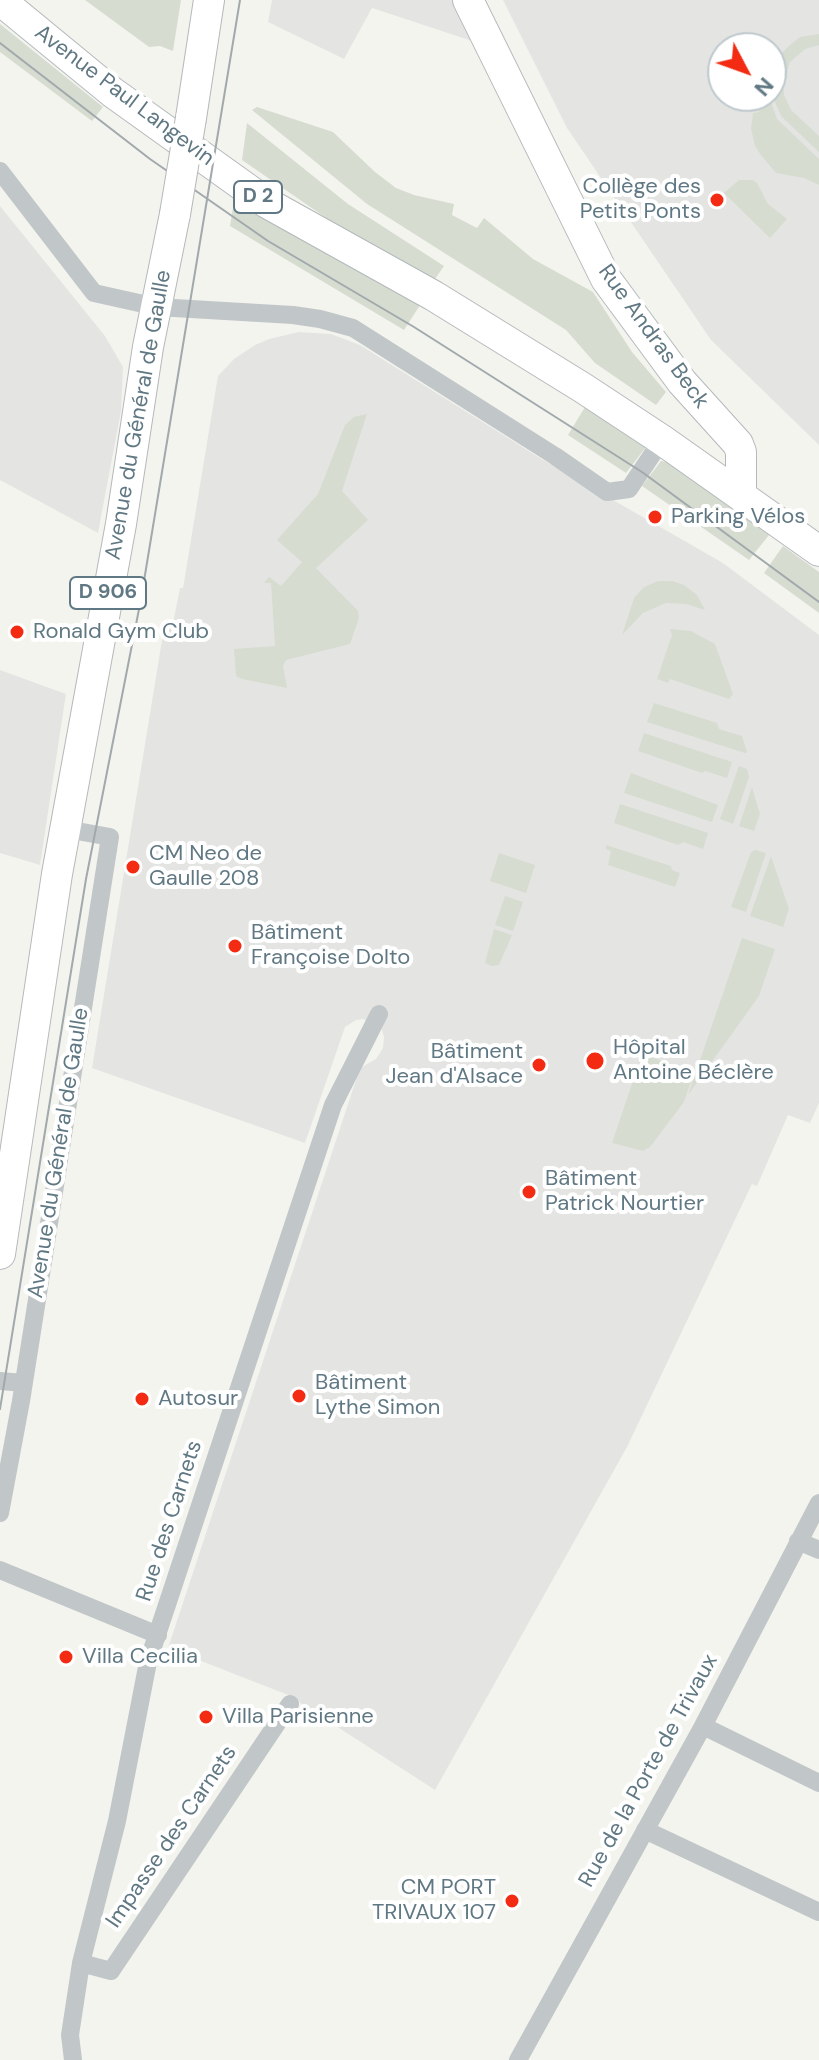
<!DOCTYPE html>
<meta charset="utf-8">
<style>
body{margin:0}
#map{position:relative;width:819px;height:2060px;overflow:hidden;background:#f4f4ef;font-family:"DM Sans",sans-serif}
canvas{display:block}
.north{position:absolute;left:707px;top:32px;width:80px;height:80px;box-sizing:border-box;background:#fff;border:2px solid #bfc9cd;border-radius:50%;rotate:131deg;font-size:22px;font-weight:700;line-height:32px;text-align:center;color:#607883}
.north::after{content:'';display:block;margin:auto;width:28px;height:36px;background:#f22b12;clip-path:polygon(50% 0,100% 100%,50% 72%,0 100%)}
</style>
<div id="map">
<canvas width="819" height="2060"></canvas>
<div class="north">N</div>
</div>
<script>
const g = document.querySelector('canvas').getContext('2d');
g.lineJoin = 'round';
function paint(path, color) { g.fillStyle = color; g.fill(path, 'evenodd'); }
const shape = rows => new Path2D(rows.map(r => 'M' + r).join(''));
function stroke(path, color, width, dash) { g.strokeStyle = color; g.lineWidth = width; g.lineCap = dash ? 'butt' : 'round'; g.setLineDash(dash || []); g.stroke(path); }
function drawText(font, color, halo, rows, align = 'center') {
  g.font = font + ' "DM Sans",sans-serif'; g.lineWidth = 8; g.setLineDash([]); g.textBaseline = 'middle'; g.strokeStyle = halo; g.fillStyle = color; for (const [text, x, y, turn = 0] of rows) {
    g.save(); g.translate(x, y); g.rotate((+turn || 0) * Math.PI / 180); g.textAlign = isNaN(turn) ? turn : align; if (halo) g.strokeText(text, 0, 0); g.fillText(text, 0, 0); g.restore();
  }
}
const built = shape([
 [272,0,452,0,472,41,372,8,344,59,268,22],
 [503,0,819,0,819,445,711,340,567,128],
 [723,48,771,48,771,96,723,96],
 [0,206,105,336,123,367,121,411,98,533,0,480],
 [299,332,331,334,360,345,540,458,723,563,819,635,819,1103,810,1123,788,1115,757,1186,752,1184,627,1447,435,1790,288,1695,168,1648,357,1077,362,1067,376,1059,383,1048,384,1037,381,1027,363,1019,356,1020,345,1027,305,1143,92,1068,163,634,174,618,180,588,183,588,218,376,234,359,255,345,269,339],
 [0,670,66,694,40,865,0,853]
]);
const green = shape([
 [85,0,181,0,173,51,160,46,149,47],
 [0,24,103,107,92,121,0,52],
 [819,34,819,45,805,49,790,62,783,84,784,95,791,110,819,136,819,152,781,116,772,95,772,74,780,55,790,45,800,37],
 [757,96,769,96,777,119,819,159,819,185,804,178,776,173,761,155,755,146,751,128,753,113,759,112],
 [257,107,333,132,375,172,396,188,414,195,454,204,452,215,477,228,484,218,533,259,593,292,632,352,666,392,656,405,595,363,566,330,367,204,252,110],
 [247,123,348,204,444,266,435,279,335,224,242,160],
 [739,180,753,180,757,183,768,204,787,219,770,238,724,193],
 [234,202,420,305,404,330,230,226],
 [585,407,646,447,626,473,568,435],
 [367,414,342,491,368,520,316,568,358,611,359,618,350,644,286,660,283,666,287,688,242,679,236,676,234,649,275,646,271,583,264,583,269,577,281,586,302,562,277,540,318,494,345,425,354,417],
 [661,461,667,462,769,535,749,560,642,486],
 [783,546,819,572,819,613,764,573],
 [658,581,672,581,684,585,697,595,705,610,686,604,666,603,643,613,622,635,634,598,644,587],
 [670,629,691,631,715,644,733,694,729,699,670,679,668,683,657,679,672,635],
 [654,703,717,723,719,729,742,736,747,752,745,753,647,722],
 [644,733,732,762,727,778,705,771,702,773,638,751],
 [739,766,747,769,749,777,733,824,720,819],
 [631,773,718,805,712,822,624,793],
 [752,787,760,814,754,831,739,826],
 [620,804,708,833,703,849,683,842,678,845,614,823],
 [606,845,671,866,672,870,680,873,675,887,608,865,611,851,606,849],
 [756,850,766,853,746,912,731,907,751,852],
 [499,853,535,865,526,893,490,881],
 [771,856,789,909,783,927,750,916],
 [505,896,523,902,513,931,495,925],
 [494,929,512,935,499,965,492,966,485,963],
 [742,938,775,949,759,996,688,1095],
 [642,1054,694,1072,684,1102,650,1147,643,1151,612,1143]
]);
const street = shape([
 [0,171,94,293,157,307,293,315,320,319,353,328,555,456,607,492,629,489,662,440],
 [0,1381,23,1383],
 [0,1513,21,1401,110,837,66,829],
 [798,1541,819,1550],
 [0,1570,158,1635],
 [703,1726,819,1783],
 [645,1830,819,1912],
 [81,1963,111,1971,290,1704],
 [73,2060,70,2035,81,1963,117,1821,148,1662,333,1105,379,1014],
 [518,2060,703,1726,819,1503]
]);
const primary = shape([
 [0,0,112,92,267,203,434,296,583,388,662,440,819,551],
 [468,0,606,279,682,382,738,444,741,452,741,496],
 [191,118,209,0],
 [0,1254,57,874,121,524,148,347,175,214]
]);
const tram = shape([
 [0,43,150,159,268,241,414,327,642,472,819,602],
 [0,1409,86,879,141,599,240,0]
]);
const primaryBridge = shape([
 [175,214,191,118]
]);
const markers = [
 [717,200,8,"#f22b12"],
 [655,517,8,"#f22b12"],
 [17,632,8,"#f22b12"],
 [133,867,8,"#f22b12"],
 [235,946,8,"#f22b12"],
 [595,1061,10,"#f22b12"],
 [539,1065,8,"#f22b12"],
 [529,1192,8,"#f22b12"],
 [299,1396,8,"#f22b12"],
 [142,1399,8,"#f22b12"],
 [66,1657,8,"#f22b12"],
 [206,1717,8,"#f22b12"],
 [512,1901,8,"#f22b12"]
];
const shields = [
 [258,197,48],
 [108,593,76]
];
const shieldNames = [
 ["D 2",258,197],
 ["D 906",108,593]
];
const streetNames = [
 ["Avenue Paul Langevin",124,96,37],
 ["Rue Andras Beck",653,337,54],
 ["Avenue du Général de Gaulle",139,415,-80],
 ["Avenue du Général de Gaulle",59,1153,-81],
 ["Rue des Carnets",170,1521,-72],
 ["Rue de la Porte de Trivaux",649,1771,-61],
 ["Impasse des Carnets",172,1837,-56]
];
const poiNames = [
 ["Collège des",701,187,"right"],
 ["Petits Ponts",701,212,"right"],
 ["Parking Vélos",671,517],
 ["Ronald Gym Club",33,632],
 ["CM Neo de",149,854],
 ["Gaulle 208",149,879],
 ["Bâtiment",251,933],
 ["Françoise Dolto",251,958],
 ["Hôpital",613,1048],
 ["Antoine Béclère",613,1073],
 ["Bâtiment",523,1052,"right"],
 ["Jean d'Alsace",523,1077,"right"],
 ["Bâtiment",545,1179],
 ["Patrick Nourtier",545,1204],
 ["Bâtiment",315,1383],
 ["Lythe Simon",315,1408],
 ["Autosur",158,1399],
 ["Villa Cecilia",82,1657],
 ["Villa Parisienne",222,1717],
 ["CM PORT",496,1888,"right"],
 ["TRIVAUX 107",496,1913,"right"]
];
paint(built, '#e4e5e3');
paint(green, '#d6dcd0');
stroke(primary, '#b4b9bc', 32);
stroke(street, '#c1c6c8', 18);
stroke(primary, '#fff', 30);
stroke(tram, '#a1a9ad', 2);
stroke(primaryBridge, '#b4b9bc', 32, []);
stroke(primaryBridge, '#fff', 30);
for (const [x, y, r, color] of markers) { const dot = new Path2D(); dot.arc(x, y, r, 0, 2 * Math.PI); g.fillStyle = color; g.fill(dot); stroke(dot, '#fff', 3); }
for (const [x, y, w] of shields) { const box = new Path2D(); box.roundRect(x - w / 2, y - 16, w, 32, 6); g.fillStyle = '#fff'; g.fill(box); stroke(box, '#607883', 2); }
drawText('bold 20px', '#607883', null, shieldNames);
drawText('22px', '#607883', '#fff', streetNames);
drawText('22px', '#607883', '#fff', poiNames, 'left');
</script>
